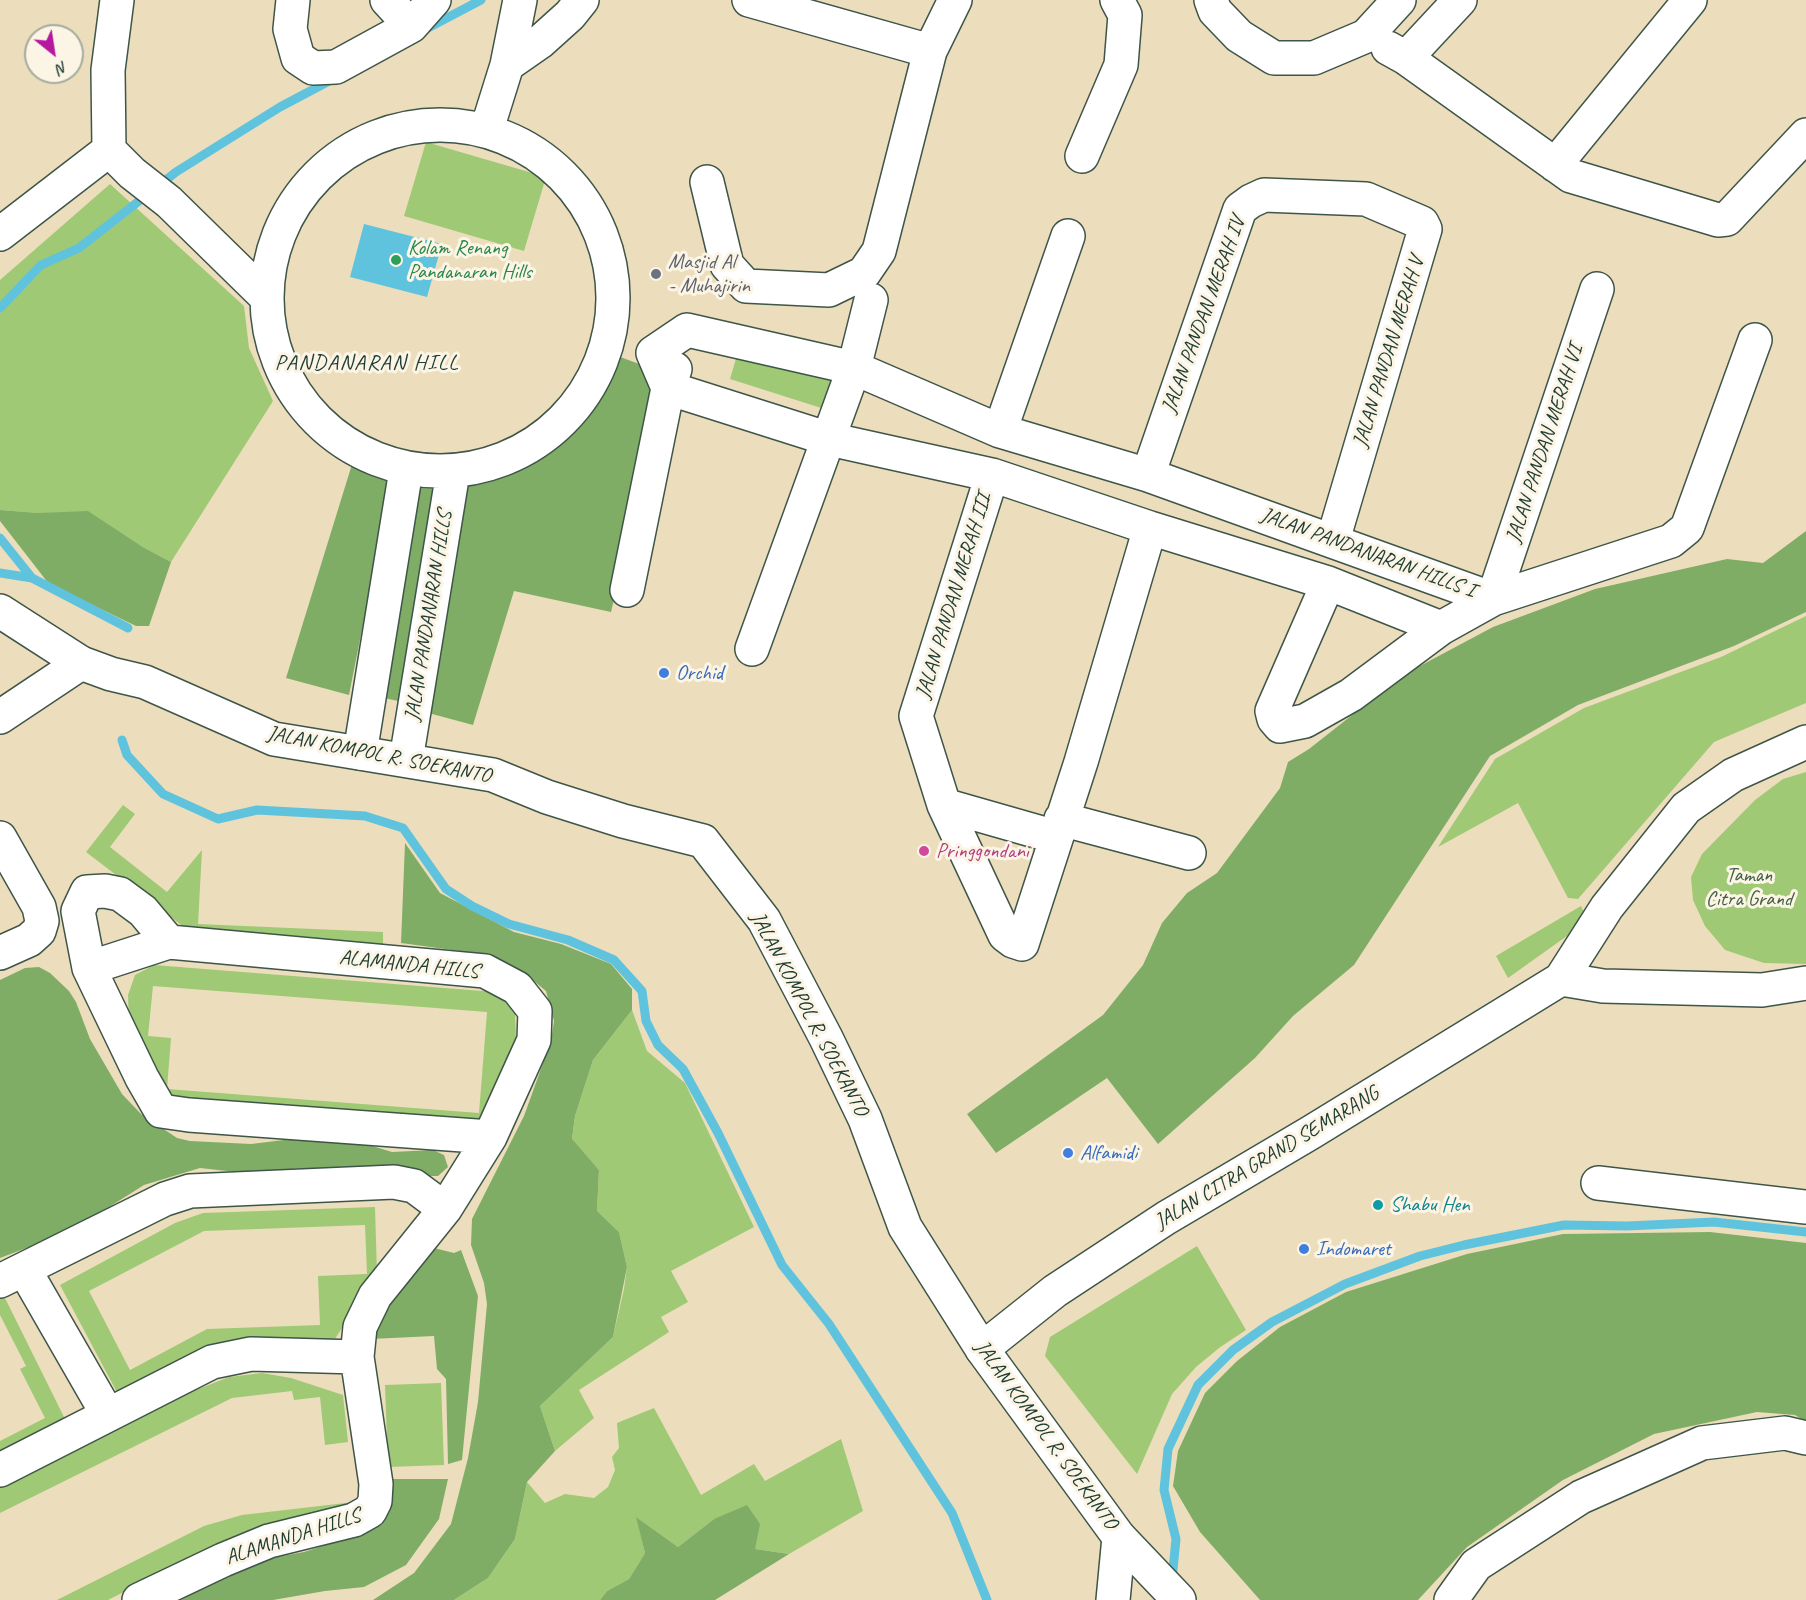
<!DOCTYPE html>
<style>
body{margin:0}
#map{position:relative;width:1806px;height:1600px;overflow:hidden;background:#ecdebc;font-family:Caveat,sans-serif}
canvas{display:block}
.north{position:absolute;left:24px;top:24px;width:60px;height:60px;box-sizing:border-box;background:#fcf5e5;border:2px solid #a4ab9e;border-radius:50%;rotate:150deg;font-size:16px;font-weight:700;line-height:24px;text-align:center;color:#1f3d34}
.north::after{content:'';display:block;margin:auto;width:21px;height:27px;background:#b5179e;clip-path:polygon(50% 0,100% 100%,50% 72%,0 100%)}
</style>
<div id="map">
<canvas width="1806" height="1600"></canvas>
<div class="north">N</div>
</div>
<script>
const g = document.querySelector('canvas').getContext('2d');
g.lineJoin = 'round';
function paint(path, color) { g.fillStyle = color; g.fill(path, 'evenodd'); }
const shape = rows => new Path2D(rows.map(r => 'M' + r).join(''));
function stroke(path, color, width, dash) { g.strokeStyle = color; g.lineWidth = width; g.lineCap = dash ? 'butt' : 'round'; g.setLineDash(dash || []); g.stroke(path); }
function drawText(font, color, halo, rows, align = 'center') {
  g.font = font + ' Caveat,sans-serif'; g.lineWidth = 6; g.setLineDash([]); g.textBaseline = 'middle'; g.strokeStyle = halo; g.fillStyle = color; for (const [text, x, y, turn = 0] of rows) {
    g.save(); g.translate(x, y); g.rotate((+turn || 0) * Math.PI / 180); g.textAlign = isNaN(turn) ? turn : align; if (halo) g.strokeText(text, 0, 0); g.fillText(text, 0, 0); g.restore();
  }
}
const green = shape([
 [426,142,546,177,524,251,404,216],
 [110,184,244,306,249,348,273,401,171,562,141,546,39,513,0,510,0,280],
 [740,345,848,379,837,413,730,379],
 [1806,616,1806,703,1714,742,1578,899,1568,898,1518,803,1438,847,1495,759,1584,708,1721,657],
 [1806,772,1806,964,1764,963,1725,950,1705,926,1693,900,1691,877,1702,854,1755,800,1783,779],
 [123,805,135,814,110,847,167,892,202,850,198,924,383,932,383,946,197,937,86,852],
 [1581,906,1588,921,1508,978,1496,956],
 [154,965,495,992,507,997,515,1012,516,1038,506,1080,483,1129,165,1103,129,1023,128,995,135,975],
 [153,986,487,1012,479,1113,167,1089,171,1038,148,1036],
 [632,1010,647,1051,685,1083,754,1227,671,1271,688,1302,661,1317,669,1332,579,1390,594,1418,555,1451,540,1406,613,1337,624,1289,627,1267,619,1232,597,1211,599,1170,572,1140,575,1116,593,1060],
 [375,1207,377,1274,333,1342,120,1398,60,1285,175,1223,203,1213],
 [365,1225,367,1274,318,1276,320,1325,207,1329,130,1370,89,1291,204,1231],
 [1197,1246,1246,1330,1219,1348,1196,1367,1172,1394,1137,1474,1045,1356,1050,1337],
 [3,1294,66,1421,0,1454,0,1441,45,1418,20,1369,26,1366,0,1315,0,1296],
 [262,1373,291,1378,343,1395,348,1442,325,1445,320,1397,294,1400,292,1391,232,1398,0,1513,0,1488,191,1392,229,1377],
 [441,1383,444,1465,388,1467,385,1385],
 [654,1408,701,1495,754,1464,765,1481,841,1439,863,1511,789,1554,755,1549,714,1519,678,1547,637,1518,645,1553,629,1579,607,1591,600,1600,454,1600,488,1578,515,1539,527,1482,545,1503,565,1494,594,1498,608,1487,615,1470,612,1457,619,1448,617,1423],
 [354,1502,356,1511,214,1546,108,1600,57,1600,204,1526,242,1515]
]);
const forest = shape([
 [612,354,642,365,660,402,611,612,514,591,473,725,421,711,464,478,527,456,569,428,590,403],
 [353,461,392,478,349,695,286,678],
 [418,484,439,488,408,703,374,696],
 [0,510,39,513,88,511,141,546,171,562,149,626,136,626,49,584,0,521],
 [1806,531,1806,612,1734,646,1578,705,1490,756,1354,965,1293,1016,1255,1058,1158,1144,1107,1078,996,1153,967,1114,1103,1015,1143,965,1162,923,1187,893,1217,873,1280,788,1288,762,1309,749,1403,675,1493,627,1595,589,1727,559,1763,563],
 [405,843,440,893,514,932,561,944,611,964,632,989,632,1010,593,1060,575,1116,572,1139,599,1170,597,1211,619,1232,627,1267,613,1337,540,1406,555,1451,527,1482,515,1539,488,1578,454,1600,373,1600,414,1573,451,1524,468,1458,478,1402,487,1304,484,1283,471,1245,472,1219,524,1116,551,1041,554,1021,546,991,524,973,489,955,401,943],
 [39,967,50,973,69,991,76,1002,90,1039,122,1094,141,1114,177,1138,190,1141,251,1144,300,1138,359,1142,392,1152,433,1150,444,1155,448,1167,438,1176,425,1176,414,1168,374,1166,360,1168,347,1166,319,1171,305,1168,291,1169,279,1174,263,1175,200,1168,144,1185,71,1231,0,1258,0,980,25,968],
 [1710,1232,1806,1243,1806,1422,1795,1415,1757,1412,1654,1434,1563,1480,1467,1547,1418,1600,1260,1600,1200,1532,1173,1486,1178,1451,1205,1393,1237,1361,1280,1327,1346,1292,1467,1254,1563,1234],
 [430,1247,454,1253,461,1250,478,1296,462,1460,448,1464,446,1379,437,1369,434,1336,371,1339,379,1307],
 [391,1479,448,1479,439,1519,406,1565,364,1587,325,1591,273,1600,181,1600,255,1561,304,1552,354,1536],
 [747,1505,760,1524,755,1549,789,1554,715,1600,600,1600,607,1591,629,1579,645,1553,636,1517,678,1547,714,1519]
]);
const water = shape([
 [364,224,442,244,427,297,350,277]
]);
const stream = shape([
 [424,30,481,0],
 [0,308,41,265,79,248,176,172,280,107,333,79],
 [0,538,32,578,128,628],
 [0,573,32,578],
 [122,740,127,755,163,794,218,819,257,810,365,816,403,828,446,889,472,906,509,924,568,940,614,960,642,991,646,1021,658,1045,683,1069,718,1133,782,1265,829,1324,952,1513,987,1600],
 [1172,1580,1176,1539,1164,1490,1168,1449,1198,1385,1233,1350,1272,1322,1345,1284,1420,1256,1464,1245,1564,1225,1627,1226,1714,1222,1806,1232]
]);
const minor = shape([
 [293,0,290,29,298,58,313,68,336,67,411,26,434,0],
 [387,0,411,26],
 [749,0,930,51],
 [1211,0,1215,11,1239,36,1274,58,1314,58,1366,36,1399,0],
 [1388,48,1406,58,1460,0],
 [1406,58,1571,176,1718,220,1727,219,1806,135],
 [507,65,540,42,570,15,582,0],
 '267 298a173 173 0 1 1 346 0a173 173 0 1 1-346 0Z',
 [487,129,507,65,520,0],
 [109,150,132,173,169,202,264,295],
 [1082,156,1121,65,1125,15,1117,0],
 [1555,165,1690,0],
 [707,182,727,265,746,286,829,290,864,273,879,251,930,51,955,0],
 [0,234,109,150,108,70,117,0],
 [653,353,668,388,829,439,992,475,1150,528,1328,583,1441,628],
 [653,353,687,330,854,368,871,300],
 [1000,431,1068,236],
 [992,475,916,716,944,805,1005,935,1013,941,1022,944,1081,762,1150,528],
 [1148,475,1240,209,1251,201,1264,195,1366,199,1422,223,1425,229,1333,540],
 [627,590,668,388,675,369],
 [1493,599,1671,541,1687,528,1755,340],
 [1493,599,1597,289],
 [752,649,854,368,1000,431,1148,475,1493,599,1441,628,1351,695,1305,721,1280,726,1274,719,1272,711,1328,583],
 [0,717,81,663],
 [360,753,406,470],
 [406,760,453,472],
 [944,805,1056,837],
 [1061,819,1189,853],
 [0,838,39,907,42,921,39,931,29,940,0,953],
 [169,942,143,911,120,894,105,891,87,892,78,911,89,968,142,1078,161,1111,189,1115,490,1137],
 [89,968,169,942,485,971,517,988,535,1011,534,1040,490,1137,445,1209,375,1296,360,1327,357,1357,376,1484,375,1501,370,1511,354,1520,269,1541,223,1560,139,1600],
 [1561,979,1603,986,1762,990,1806,983],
 [1598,1183,1806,1207],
 [24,1269,108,1415],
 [0,1281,165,1199,190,1191,394,1182,414,1186,445,1209],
 [982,1349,1055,1291,1166,1218,1310,1133,1561,979,1607,907,1686,808,1733,775,1806,742],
 [0,1470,212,1362,251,1354,357,1357],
 [1113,1600,1119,1537],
 [1451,1600,1476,1565,1581,1497,1702,1443,1785,1433,1806,1438]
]);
const major = shape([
 [0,611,81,663,111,674,145,682,274,739,493,775,547,797,623,821,703,841,764,920,826,1038,865,1119,905,1227,982,1349,1119,1537,1179,1600]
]);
const markers = [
 [396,260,6,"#2e9e5b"],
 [656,274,6,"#6b7280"],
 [664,673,6,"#3f7fe0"],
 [924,851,6,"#d1479c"],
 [1068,1153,6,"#3f7fe0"],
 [1378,1205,6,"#0f9aa8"],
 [1304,1249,6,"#3f7fe0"]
];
const leisureNames = [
 ["Kolam Renang",408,248],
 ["Pandanaran Hills",408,272]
];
const worshipNames = [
 ["Masjid Al",668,262],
 ["- Muhajirin",668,286]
];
const streetNames = [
 ["JALAN PANDAN MERAH IV",1204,315,-70],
 ["JALAN PANDAN MERAH V",1389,352,-73],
 ["JALAN PANDAN MERAH VI",1545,444,-72],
 ["JALAN PANDANARAN HILLS I",1368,553,20],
 ["JALAN PANDAN MERAH III",954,596,-73],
 ["JALAN PANDANARAN HILLS",429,616,-81],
 ["JALAN KOMPOL R. SOEKANTO",379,755,11],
 ["ALAMANDA HILLS",409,965,6],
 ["JALAN KOMPOL R. SOEKANTO",809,1014,62],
 ["JALAN CITRA GRAND SEMARANG",1267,1158,-31],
 ["JALAN KOMPOL R. SOEKANTO",1046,1435,54],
 ["ALAMANDA HILLS",293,1537,-18]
];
const shopNames = [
 ["Orchid",676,673],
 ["Alfamidi",1080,1153],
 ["Indomaret",1316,1249]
];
const hotelNames = [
 ["Pringgondani",936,851]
];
const parkNames = [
 ["Taman",1749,875],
 ["Citra Grand",1749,899]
];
const cultureNames = [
 ["Shabu Hen",1390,1205]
];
const neighbourhoodNames = [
 ["PANDANARAN HILL",367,363]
];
paint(green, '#9fc975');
paint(forest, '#7fad66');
paint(water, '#60c3de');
stroke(stream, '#60c3de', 9);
stroke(minor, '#3e5548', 36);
stroke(major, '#3e5548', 36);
stroke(minor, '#fff', 33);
stroke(major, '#fff', 33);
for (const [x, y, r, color] of markers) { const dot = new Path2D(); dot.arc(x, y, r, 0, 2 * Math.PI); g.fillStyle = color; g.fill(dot); stroke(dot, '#fcf5e5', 2); }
drawText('21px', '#27864d', '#fcf5e5', leisureNames, 'left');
drawText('21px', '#5b616d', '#fcf5e5', worshipNames, 'left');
drawText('21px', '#1f3d34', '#fcf5e5', streetNames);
drawText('21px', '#366cbe', '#fcf5e5', shopNames, 'left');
drawText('21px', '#b23c85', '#fcf5e5', hotelNames, 'left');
drawText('21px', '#3f6044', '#fcf5e5', parkNames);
drawText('21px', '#0d838f', '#fcf5e5', cultureNames, 'left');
g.letterSpacing = '1.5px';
drawText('22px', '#1f3d34', '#fcf5e5', neighbourhoodNames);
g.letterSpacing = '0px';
</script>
